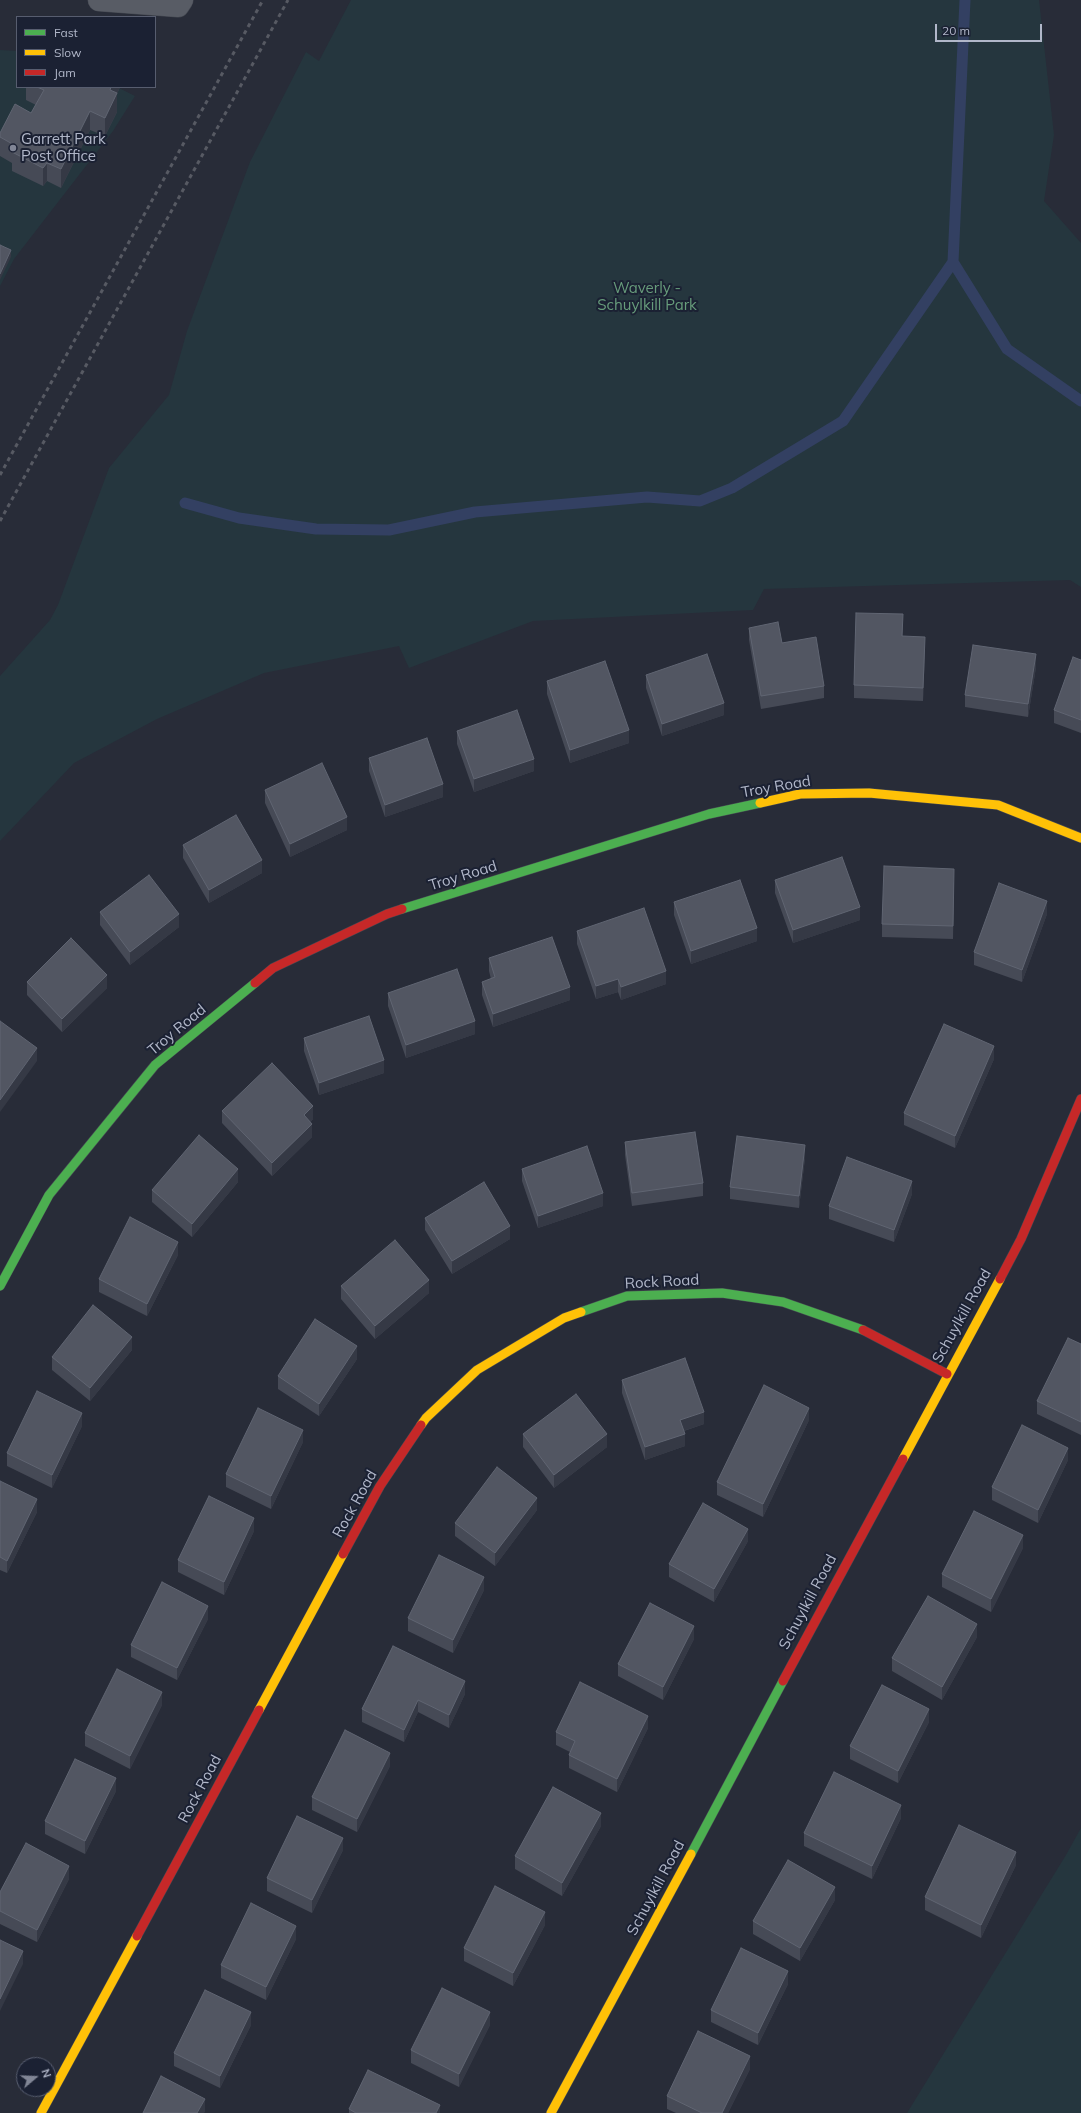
<!DOCTYPE html>
<style>
body{margin:0}
#map{position:relative;width:1081px;height:2113px;overflow:hidden;background:#282c38;font-family:Mulish,sans-serif}
canvas{display:block}
.legend{position:absolute;left:16px;top:16px;width:140px;height:72px;box-sizing:border-box;background:#1b2133;border:1px solid #575d6f;margin:0;padding:5px 7px;list-style:none;font-size:12px;color:#b1b7c9}
.legend li{display:flex;align-items:center;gap:8px;height:20px}
.legend b{width:20px;border:1px solid #575d6f}
.north{position:absolute;left:16px;top:2057px;width:40px;height:40px;box-sizing:border-box;background:#1b2133;border:1px solid #575d6f;border-radius:50%;rotate:71deg;font-size:11px;font-weight:700;line-height:16px;text-align:center;color:#b1b7c9}
.north::after{content:'';display:block;margin:auto;width:14px;height:18px;background:#818696;clip-path:polygon(50% 0,100% 100%,50% 72%,0 100%)}
.scale{position:absolute;left:935px;top:24px;width:107px;height:18px;box-sizing:border-box;border:2px solid #b1b7c9;border-top:0;padding-left:5px;font-size:12px;line-height:14px;white-space:nowrap;color:#b1b7c9;-webkit-text-stroke:3px #1b2133;paint-order:stroke}
</style>
<div id="map">
<canvas width="1081" height="2113"></canvas>
<ul class="legend">
<li><b style="height:5px;background:#4caf50"></b>Fast</li>
<li><b style="height:5px;background:#ffc107"></b>Slow</li>
<li><b style="height:5px;background:#c62828"></b>Jam</li>
</ul>
<div class="north">N</div>
<div class="scale">20 m</div>
</div>
<script>
const g = document.querySelector('canvas').getContext('2d');
g.lineJoin = 'round';
function paint(path, color) { g.fillStyle = color; g.fill(path, 'evenodd'); }
const shape = rows => new Path2D(rows.map(r => 'M' + r).join(''));
function stroke(path, color, width, dash) { g.strokeStyle = color; g.lineWidth = width; g.lineCap = dash ? 'butt' : 'round'; g.setLineDash(dash || []); g.stroke(path); }
function drawText(font, color, halo, rows, align = 'center') {
  g.font = font + ' Mulish,sans-serif'; g.lineWidth = 4; g.setLineDash([]); g.textBaseline = 'middle'; g.strokeStyle = halo; g.fillStyle = color; for (const [text, x, y, turn = 0] of rows) {
    g.save(); g.translate(x, y); g.rotate((+turn || 0) * Math.PI / 180); g.textAlign = isNaN(turn) ? turn : align; if (halo) g.strokeText(text, 0, 0); g.fillText(text, 0, 0); g.restore();
  }
}
const green = shape([
 [351,0,1039,0,1054,135,1044,201,1081,243,1081,587,1070,580,764,589,753,610,533,621,409,668,399,646,264,673,157,719,74,763,0,841,0,676,50,620,58,605,109,468,169,395,187,331,250,162,306,52,319,61],
 [0,50,17,51,17,87,117,87,135,96,113,131,14,259,0,286],
 [1081,1828,1081,2113,907,2113,1066,1855]
]);
const stream = shape([
 [965,0,953,262,1007,349,1081,401],
 [185,503,239,518,316,529,389,530,475,512,647,497,700,501,732,488,843,421,953,262]
]);
const street = shape([
 [99,0,178,6,182,0]
]);
const fast = shape([
 [402,909,709,814,760,803],
 [0,1286,49,1195,155,1065,255,983],
 [581,1312,627,1296,722,1293,783,1302,863,1330],
 [691,1854,783,1681]
]);
const slow = shape([
 [760,803,800,794,869,793,998,805,1081,838],
 [421,1425,426,1418,477,1370,564,1318,581,1312],
 [903,1459,1000,1279],
 [259,1710,343,1554],
 [41,2113,137,1936],
 [551,2113,691,1854]
]);
const jam = shape([
 [255,983,273,968,387,914,402,909],
 [1000,1279,1021,1239,1081,1099],
 [863,1330,947,1374],
 [343,1554,380,1486,421,1425],
 [783,1681,903,1459],
 [137,1936,259,1710]
]);
const rail = shape([
 [0,475,263,0],
 [0,521,288,0]
]);
const wall = shape([
 [26,87,120,87,117,94,117,112,105,136,90,130,61,188,47,181,43,186,12,171,12,163,0,156,0,133,31,113,36,105,26,100],
 [903,627,902,636,925,650,923,701,854,698,854,685],
 [749,628,782,643,824,686,824,698,761,709,749,640],
 [1081,660,1081,733,1054,723,1054,710],
 [1036,667,1028,717,965,707,965,695],
 [646,675,724,715,662,736,646,688],
 [547,681,629,743,570,763,547,694],
 [457,731,534,771,474,792,457,744],
 [369,758,443,797,385,817,369,771],
 [265,790,347,830,290,857,265,803],
 [183,845,262,873,209,903,183,858],
 [775,880,860,920,793,943,775,893],
 [954,882,953,939,882,937,882,924],
 [674,902,757,941,691,964,674,915],
 [100,912,179,927,130,965,100,925],
 [1047,914,1022,982,974,965,974,952],
 [577,931,666,984,621,1000,618,992,596,999,577,944],
 [489,958,570,1000,493,1027,482,995,482,982,491,979,489,971],
 [27,982,107,988,62,1032,27,995],
 [388,993,475,1034,406,1058,388,1006],
 [304,1038,384,1073,319,1095,304,1051],
 [994,1059,955,1148,904,1125,904,1113],
 [222,1111,313,1119,310,1122,312,1137,272,1176,222,1123],
 [625,1142,703,1183,703,1196,632,1206,625,1155],
 [805,1158,799,1208,730,1199,730,1187],
 [522,1169,603,1206,538,1228,522,1181],
 [238,1182,192,1237,152,1202,152,1190],
 [912,1194,894,1242,829,1219,829,1206],
 [425,1218,510,1239,452,1274,425,1230],
 [178,1255,147,1316,99,1292,99,1279],
 [341,1286,429,1293,375,1339,341,1299],
 [1081,1344,1081,1435,1037,1414,1037,1401],
 [132,1350,90,1401,52,1370,52,1357],
 [357,1359,319,1416,278,1389,278,1376],
 [622,1380,704,1424,684,1431,685,1446,645,1460,622,1393],
 [809,1420,763,1517,717,1495,717,1482],
 [82,1426,52,1488,7,1466,7,1453],
 [523,1434,607,1447,554,1488,523,1447],
 [303,1442,271,1509,226,1487,226,1474],
 [1068,1460,1038,1523,992,1500,992,1487],
 [0,1481,37,1512,7,1573,0,1570],
 [537,1510,495,1566,455,1536,455,1523],
 [254,1531,224,1595,178,1572,178,1560],
 [748,1541,714,1602,669,1577,669,1564],
 [1023,1548,991,1612,942,1587,942,1574],
 [484,1590,453,1653,408,1631,408,1618],
 [208,1619,177,1680,131,1657,131,1645],
 [977,1637,942,1700,892,1671,892,1658],
 [694,1639,663,1700,618,1676,618,1664],
 [393,1646,465,1694,449,1728,418,1712,404,1742,362,1722,362,1709],
 [162,1705,130,1769,85,1746,85,1733],
 [929,1722,898,1783,850,1759,850,1746],
 [648,1728,617,1792,569,1768,569,1755,570,1752,556,1745,556,1732],
 [390,1766,357,1832,312,1810,312,1797],
 [116,1791,85,1854,45,1834,45,1821],
 [901,1818,872,1879,804,1846,804,1833],
 [601,1826,562,1896,515,1869,515,1856],
 [343,1850,312,1913,267,1891,267,1878],
 [1016,1865,981,1938,925,1910,925,1897],
 [69,1879,37,1942,0,1924,0,1892],
 [835,1900,800,1961,753,1934,753,1921],
 [545,1925,513,1986,464,1961,464,1948],
 [296,1939,266,2000,221,1978,221,1965],
 [788,1984,758,2045,711,2022,711,2010],
 [251,2025,220,2088,174,2066,174,2053],
 [490,2025,459,2087,411,2063,411,2050],
 [750,2069,728,2113,676,2113,667,2109,667,2096],
 [349,2109,440,2113,349,2113]
]);
const shadedWall = shape([
 [111,87,120,87,117,94,117,112,105,136,105,118,110,90],
 [90,111,90,130,61,188,61,169],
 [47,163,47,181,43,186,43,168],
 [11,250,11,257,0,280,0,274],
 [903,614,903,627,902,649,902,636],
 [925,637,925,650,923,701,923,688],
 [1036,654,1036,667,1028,717,1028,704],
 [724,703,724,715,662,736,662,724],
 [629,730,629,743,570,763,570,750],
 [534,759,534,771,474,792,474,779],
 [443,784,443,797,385,817,385,805],
 [347,817,347,830,290,857,290,844],
 [262,860,262,873,209,903,209,890],
 [1047,901,1047,914,1022,982,1022,970],
 [860,907,860,920,793,943,793,930],
 [179,914,179,927,130,965,130,952],
 [757,928,757,941,691,964,691,951],
 [666,971,666,984,621,1000,621,987],
 [107,975,107,988,62,1032,62,1019],
 [618,979,618,992,596,999,596,986],
 [570,987,570,1000,493,1027,493,1014],
 [475,1021,475,1034,406,1058,406,1045],
 [994,1046,994,1059,955,1148,955,1136],
 [37,1048,37,1061,0,1112,0,1100],
 [384,1060,384,1073,319,1095,319,1083],
 [313,1106,313,1119,304,1128,304,1115],
 [312,1124,312,1137,272,1176,272,1163],
 [805,1145,805,1158,799,1208,799,1196],
 [238,1169,238,1182,192,1237,192,1224],
 [912,1181,912,1194,894,1242,894,1230],
 [603,1193,603,1206,538,1228,538,1216],
 [510,1226,510,1239,452,1274,452,1261],
 [178,1242,178,1255,147,1316,147,1304],
 [429,1280,429,1293,375,1339,375,1326],
 [132,1337,132,1350,90,1401,90,1388],
 [357,1346,357,1359,319,1416,319,1404],
 [809,1408,809,1420,763,1517,763,1504],
 [704,1412,704,1424,680,1432,680,1420],
 [82,1413,82,1426,52,1488,52,1475],
 [303,1430,303,1442,271,1509,271,1496],
 [607,1434,607,1447,554,1488,554,1475],
 [685,1434,685,1446,645,1460,645,1447],
 [1068,1448,1068,1460,1038,1523,1038,1510],
 [537,1498,537,1510,495,1566,495,1553],
 [37,1499,37,1512,7,1573,7,1561],
 [254,1518,254,1531,224,1595,224,1582],
 [748,1529,748,1541,714,1602,714,1589],
 [1023,1535,1023,1548,991,1612,991,1599],
 [484,1577,484,1590,453,1653,453,1640],
 [208,1606,208,1619,177,1680,177,1668],
 [977,1624,977,1637,942,1700,942,1687],
 [694,1626,694,1639,663,1700,663,1687],
 [465,1681,465,1694,449,1728,449,1715],
 [162,1692,162,1705,130,1769,130,1756],
 [418,1700,418,1712,404,1742,404,1730],
 [929,1709,929,1722,898,1783,898,1771],
 [648,1716,648,1728,617,1792,617,1779],
 [390,1753,390,1766,357,1832,357,1819],
 [116,1778,116,1791,85,1854,85,1841],
 [901,1805,901,1818,872,1879,872,1866],
 [601,1813,601,1826,562,1896,562,1883],
 [343,1838,343,1850,312,1913,312,1900],
 [1016,1852,1016,1865,981,1938,981,1925],
 [69,1866,69,1879,37,1942,37,1930],
 [835,1887,835,1900,800,1961,800,1948],
 [545,1912,545,1925,513,1986,513,1973],
 [296,1926,296,1939,266,2000,266,1987],
 [23,1951,23,1964,0,2011,0,1999],
 [788,1971,788,1984,758,2045,758,2033],
 [251,2012,251,2025,220,2088,220,2076],
 [490,2012,490,2025,459,2087,459,2074],
 [750,2056,750,2069,728,2113,722,2113],
 [205,2099,205,2112,204,2113,197,2113],
 [440,2105,440,2113,436,2113]
]);
const building = shape([
 [37,87,111,87,110,90,117,93,105,118,90,111,61,169,47,163,43,168,12,152,16,146,0,137,0,133,15,104,31,113,44,90,37,87],
 [0,245,11,250,0,274,0,245],
 [856,613,903,614,902,636,925,637,923,688,854,685,856,613],
 [778,622,782,643,816,637,824,686,761,696,749,628,778,622],
 [973,645,1036,654,1028,704,965,695,973,645],
 [707,654,724,703,662,724,646,675,707,654],
 [1073,657,1081,660,1081,720,1054,710,1073,657],
 [605,661,629,730,570,750,547,681,605,661],
 [517,710,534,759,474,779,457,731,517,710],
 [427,738,443,784,385,805,369,758,427,738],
 [322,763,347,817,290,844,265,790,322,763],
 [236,815,262,860,209,890,183,845,236,815],
 [842,857,860,907,793,930,775,880,842,857],
 [884,866,954,869,953,926,882,924,884,866],
 [149,875,179,914,130,952,100,912,149,875],
 [740,880,757,928,691,951,674,902,740,880],
 [999,883,1047,901,1022,970,974,952,999,883],
 [644,908,666,971,621,987,618,979,596,986,577,931,644,908],
 [552,937,570,987,493,1014,482,982,495,977,489,958,552,937],
 [71,938,107,975,62,1019,27,982,71,938],
 [457,969,475,1021,406,1045,388,993,457,969],
 [369,1016,384,1060,319,1083,304,1038,369,1016],
 [0,1021,37,1048,0,1100,0,1021],
 [944,1024,994,1046,955,1136,904,1113,944,1024],
 [272,1063,313,1106,304,1115,312,1124,272,1163,222,1111,272,1063],
 [695,1132,703,1183,632,1193,625,1142,695,1132],
 [199,1135,238,1169,192,1224,152,1190,199,1135],
 [737,1136,805,1145,799,1196,730,1187,737,1136],
 [587,1146,603,1193,538,1216,522,1169,587,1146],
 [847,1157,912,1181,894,1230,829,1206,847,1157],
 [484,1182,510,1226,452,1261,425,1218,484,1182],
 [130,1217,178,1242,147,1304,99,1279,130,1217],
 [395,1240,429,1280,375,1326,341,1286,395,1240],
 [93,1305,132,1337,90,1388,52,1357,93,1305],
 [315,1319,357,1346,319,1404,278,1376,315,1319],
 [1068,1338,1081,1344,1081,1422,1037,1401,1068,1338],
 [685,1358,704,1412,680,1420,685,1434,645,1447,622,1380,685,1358],
 [764,1385,809,1408,763,1504,717,1482,764,1385],
 [37,1391,82,1413,52,1475,7,1453,37,1391],
 [576,1394,607,1434,554,1475,523,1434,576,1394],
 [258,1408,303,1430,271,1496,226,1474,258,1408],
 [1022,1425,1068,1448,1038,1510,992,1487,1022,1425],
 [497,1467,537,1498,495,1553,455,1523,497,1467],
 [0,1481,37,1499,7,1561,0,1557,0,1481],
 [209,1496,254,1518,224,1582,178,1560,209,1496],
 [703,1503,748,1529,714,1589,669,1564,703,1503],
 [974,1511,1023,1535,991,1599,942,1574,974,1511],
 [439,1555,484,1577,453,1640,408,1618,439,1555],
 [162,1582,208,1606,177,1668,131,1645,162,1582],
 [928,1596,977,1624,942,1687,892,1658,928,1596],
 [650,1603,694,1626,663,1687,618,1664,650,1603],
 [393,1646,465,1681,449,1715,418,1700,404,1730,362,1709,393,1646],
 [117,1669,162,1692,130,1756,85,1733,117,1669],
 [580,1682,648,1716,617,1779,569,1755,575,1741,556,1732,580,1682],
 [882,1685,929,1709,898,1771,850,1746,882,1685],
 [345,1730,390,1753,357,1819,312,1797,345,1730],
 [75,1759,116,1778,85,1841,45,1821,75,1759],
 [834,1772,901,1805,872,1866,804,1833,834,1772],
 [553,1787,601,1813,562,1883,515,1856,553,1787],
 [297,1816,343,1838,312,1900,267,1878,297,1816],
 [959,1825,1016,1852,981,1925,925,1897,959,1825],
 [26,1843,69,1866,37,1930,0,1911,0,1892,26,1843],
 [788,1860,835,1887,800,1948,753,1921,788,1860],
 [495,1886,545,1912,513,1973,464,1948,495,1886],
 [251,1903,296,1926,266,1987,221,1965,251,1903],
 [0,1940,23,1951,0,1999,0,1940],
 [741,1948,788,1971,758,2033,711,2010,741,1948],
 [442,1988,490,2012,459,2074,411,2050,442,1988],
 [205,1990,251,2012,220,2076,174,2053,205,1990],
 [698,2031,750,2056,722,2113,702,2113,667,2096,698,2031],
 [368,2070,440,2105,436,2113,356,2113,349,2109,368,2070],
 [161,2076,205,2099,197,2113,143,2113,161,2076]
]);
const markers = [
 [13,148,4,"#818696"]
];
const poiNames = [
 ["Garrett Park",21,139],
 ["Post Office",21,156]
];
const parkNames = [
 ["Waverly -",647,288],
 ["Schuylkill Park",647,305]
];
const streetNames = [
 ["Troy Road",776,787,-10],
 ["Troy Road",463,876,-17],
 ["Troy Road",177,1030,-40],
 ["Rock Road",662,1282,-3],
 ["Schuylkill Road",962,1316,-61],
 ["Rock Road",355,1504,-61],
 ["Schuylkill Road",808,1602,-62],
 ["Rock Road",200,1789,-62],
 ["Schuylkill Road",656,1888,-62]
];
paint(green, '#25363e');
stroke(stream, '#334062', 11);
stroke(street, '#454952', 23);
stroke(fast, '#454952', 10);
stroke(slow, '#454952', 10);
stroke(jam, '#454952', 10);
stroke(street, '#585c65', 22);
stroke(fast, '#4caf50', 9);
stroke(slow, '#ffc107', 9);
stroke(jam, '#c62828', 9);
stroke(rail, '#575a63', 3, [4, 4]);
paint(wall, '#464a56');
paint(shadedWall, '#353945');
paint(building, '#525662');
stroke(building, '#606572', 1);
for (const [x, y, r, color] of markers) { const dot = new Path2D(); dot.arc(x, y, r, 0, 2 * Math.PI); g.fillStyle = color; g.fill(dot); stroke(dot, '#1b2133', 1.5); }
drawText('15px', '#b1b7c9', '#1b2133', poiNames, 'left');
drawText('15px', '#679c7b', '#1b2133', parkNames);
drawText('15px', '#b1b7c9', '#1b2133', streetNames);
</script>
